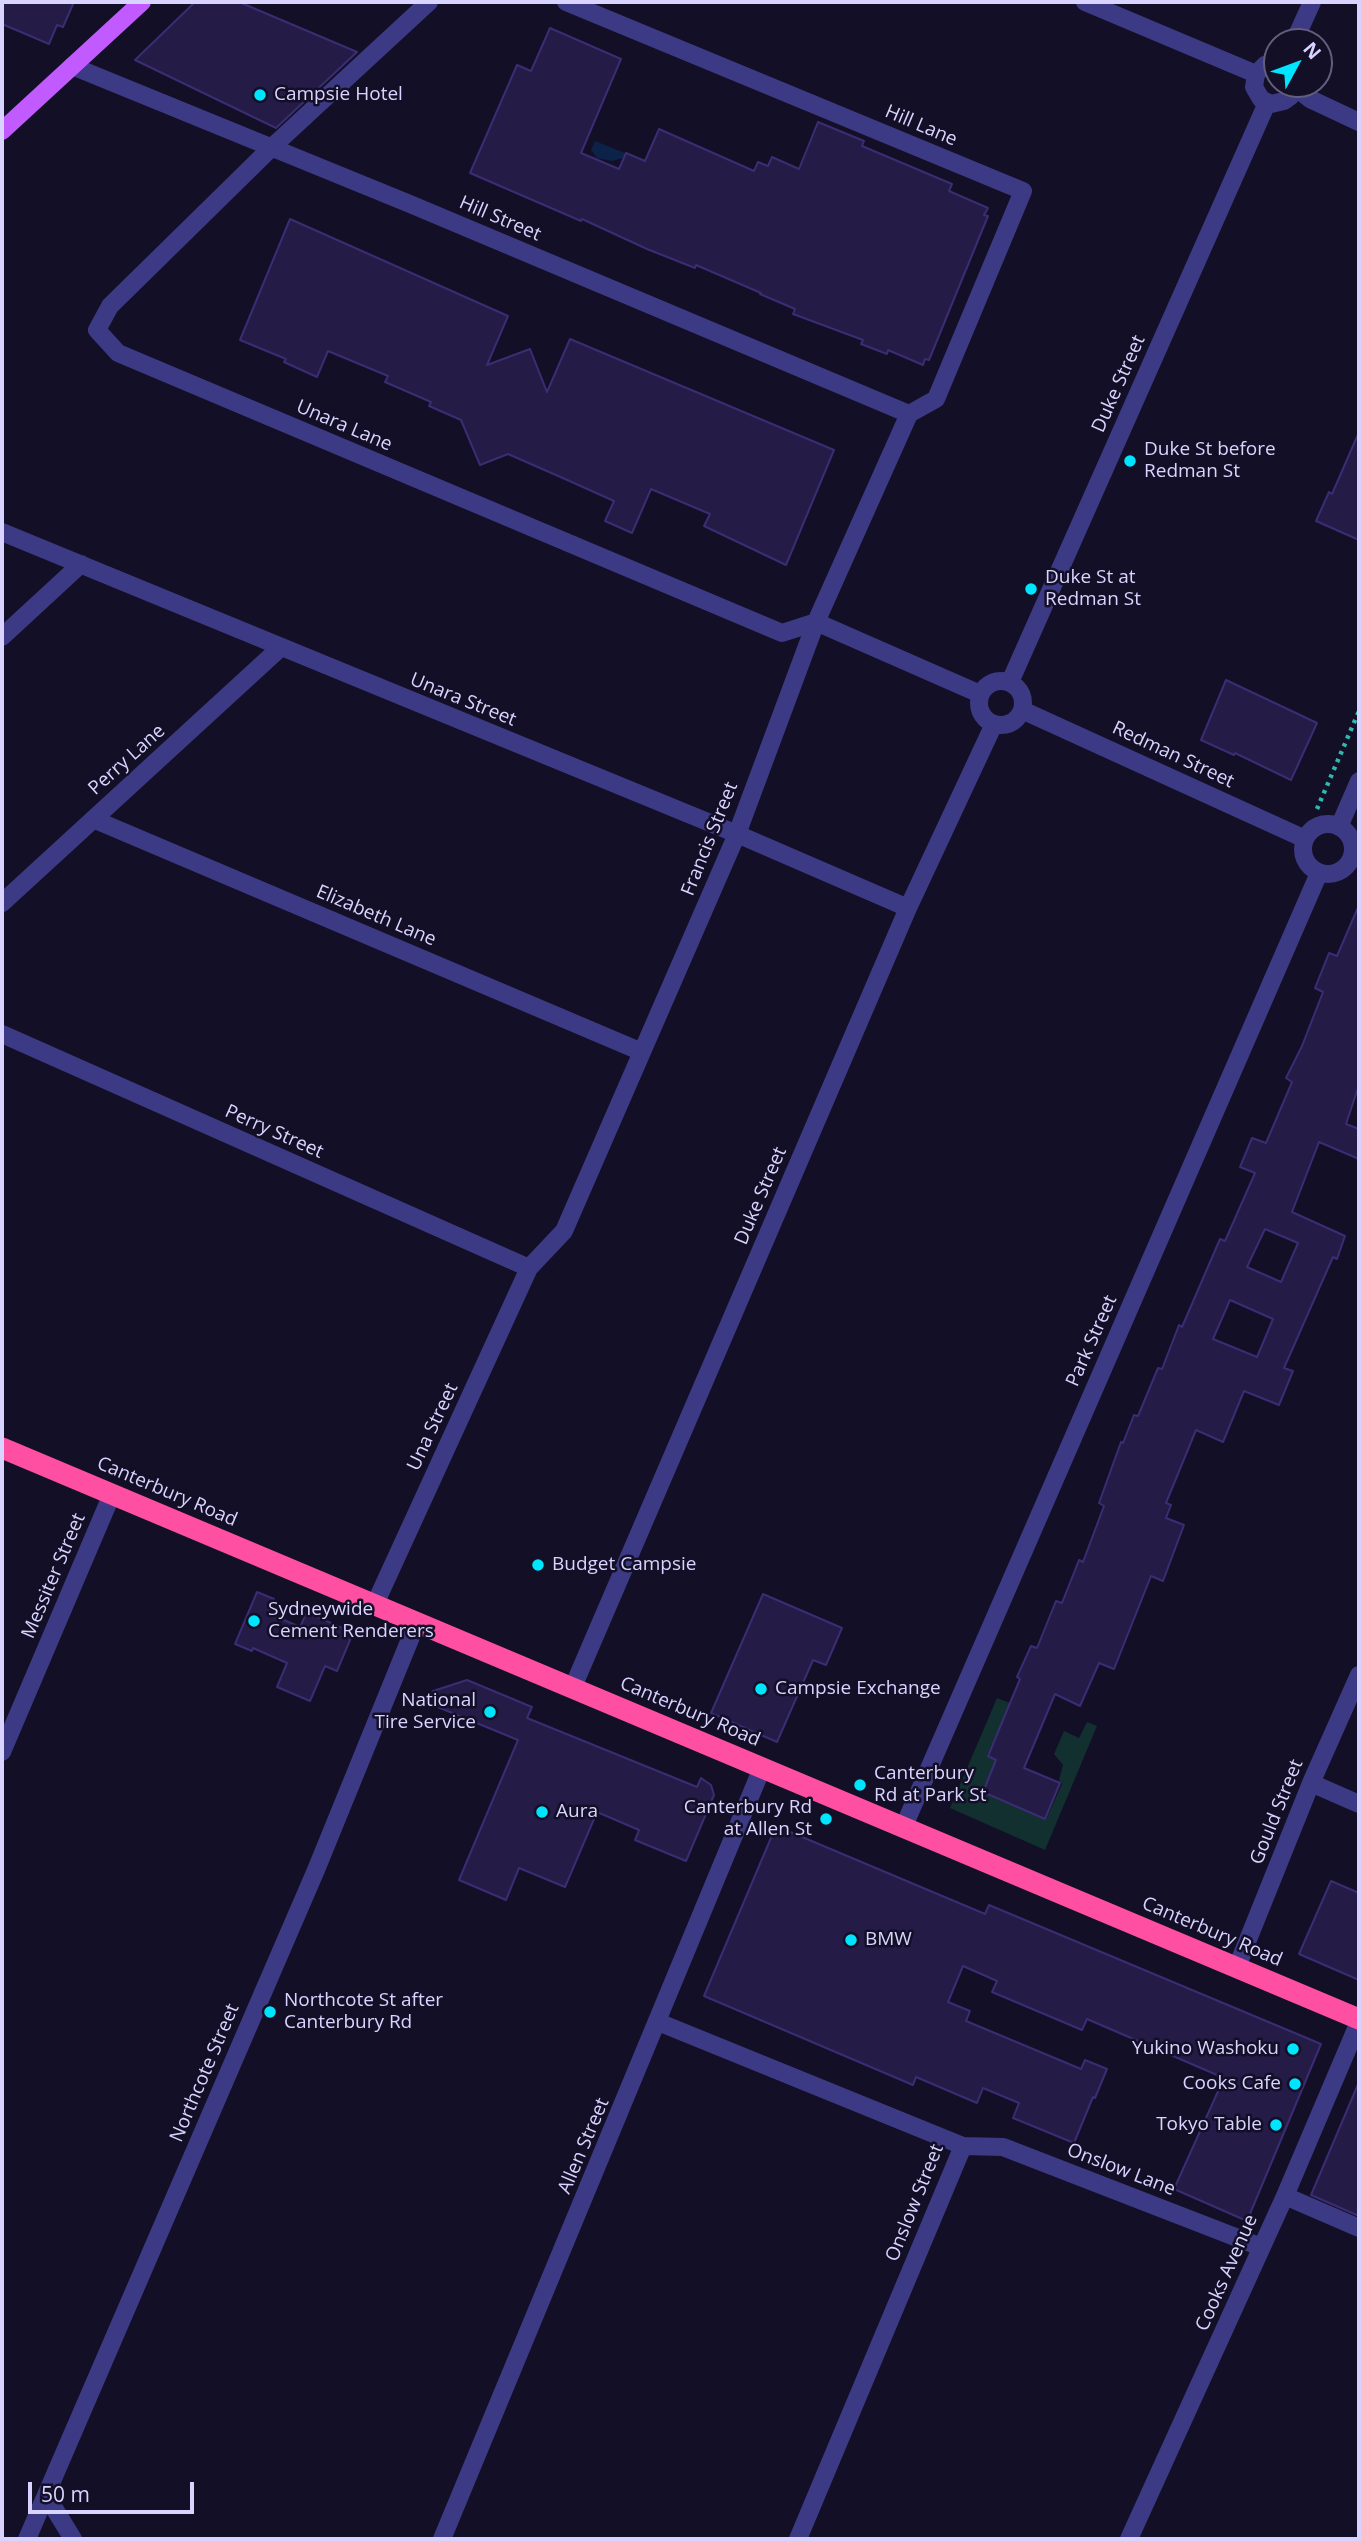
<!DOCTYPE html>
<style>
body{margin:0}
#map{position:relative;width:1361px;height:2541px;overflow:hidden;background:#130f26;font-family:"Open Sans",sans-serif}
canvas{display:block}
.frame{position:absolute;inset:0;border:4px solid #d9d4ff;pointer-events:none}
.north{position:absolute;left:1263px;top:28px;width:70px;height:70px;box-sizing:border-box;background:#130f26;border:2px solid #625e7d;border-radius:50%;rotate:49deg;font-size:19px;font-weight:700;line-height:28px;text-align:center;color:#d9d4ff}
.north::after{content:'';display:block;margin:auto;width:24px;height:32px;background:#00e5ff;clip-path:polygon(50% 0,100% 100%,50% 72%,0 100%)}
.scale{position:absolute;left:28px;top:2482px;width:166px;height:32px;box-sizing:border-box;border:4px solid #d9d4ff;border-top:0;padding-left:9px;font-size:21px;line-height:24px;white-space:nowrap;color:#d9d4ff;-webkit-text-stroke:5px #130f26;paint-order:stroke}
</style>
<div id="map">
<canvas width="1361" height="2541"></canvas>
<div class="frame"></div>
<div class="north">N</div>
<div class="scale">50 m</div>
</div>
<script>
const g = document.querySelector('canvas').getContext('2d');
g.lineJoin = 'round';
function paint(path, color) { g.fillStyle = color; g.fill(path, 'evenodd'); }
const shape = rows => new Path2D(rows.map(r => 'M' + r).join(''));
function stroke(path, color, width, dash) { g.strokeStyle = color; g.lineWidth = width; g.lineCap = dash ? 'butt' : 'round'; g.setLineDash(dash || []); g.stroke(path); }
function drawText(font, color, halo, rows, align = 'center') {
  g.font = font + ' "Open Sans",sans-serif'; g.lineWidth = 5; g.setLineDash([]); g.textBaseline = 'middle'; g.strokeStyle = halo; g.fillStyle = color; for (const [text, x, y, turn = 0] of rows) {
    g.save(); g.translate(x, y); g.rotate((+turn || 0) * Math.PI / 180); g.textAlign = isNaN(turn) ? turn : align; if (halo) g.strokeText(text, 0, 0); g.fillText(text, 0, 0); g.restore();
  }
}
const green = shape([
 [997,1698,1010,1703,987,1755,997,1759,983,1793,1046,1820,1062,1784,1059,1780,1063,1765,1054,1754,1064,1731,1079,1738,1087,1722,1097,1726,1045,1850,950,1808]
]);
const water = shape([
 [595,141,625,153,623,158,612,161,597,158,591,150]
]);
const building = shape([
 [2,2,74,2,63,27,57,25,49,44,2,24,2,2],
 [195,2,239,2,357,52,276,128,135,60,195,2],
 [550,28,621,59,581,153,619,169,626,153,645,161,659,129,754,171,758,162,768,166,772,157,799,169,818,122,864,141,862,146,952,184,949,191,988,208,984,215,988,216,929,360,925,359,923,365,888,350,887,354,861,344,863,340,793,314,795,309,760,294,761,293,696,265,695,268,647,249,582,219,581,221,470,173,517,65,531,71,550,28],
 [290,219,508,316,487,365,530,349,547,392,570,339,834,450,786,565,704,526,710,514,651,489,632,533,605,521,614,501,565,479,508,454,480,465,461,420,429,406,431,402,385,382,388,376,328,351,317,377,284,362,286,359,240,340,290,219],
 [1359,432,1359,540,1316,521,1329,492,1332,494,1359,432],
 [1226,680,1317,723,1291,780,1235,753,1234,755,1201,740,1226,680],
 [1359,905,1359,1085,1346,1124,1359,1129,1359,1159,1319,1142,1292,1212,1345,1236,1337,1259,1333,1257,1284,1368,1293,1371,1279,1405,1244,1391,1223,1442,1196,1430,1166,1503,1171,1505,1166,1518,1184,1525,1163,1581,1151,1576,1114,1669,1099,1663,1080,1706,1055,1694,1024,1768,1060,1783,1045,1819,983,1792,996,1760,988,1756,1020,1679,1017,1677,1031,1646,1037,1648,1056,1601,1062,1603,1079,1560,1083,1562,1104,1506,1099,1503,1121,1442,1123,1443,1134,1415,1138,1416,1158,1368,1162,1369,1179,1325,1182,1327,1220,1239,1225,1241,1255,1173,1240,1167,1252,1138,1266,1143,1292,1082,1286,1078,1302,1046,1323,992,1315,988,1329,953,1337,956,1359,905],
 [1265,1229,1298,1243,1281,1282,1247,1267,1265,1229],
 [1230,1300,1273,1319,1257,1357,1213,1339,1230,1300],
 [257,1592,274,1599,268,1613,300,1627,307,1612,353,1633,337,1671,325,1666,310,1701,277,1687,287,1663,253,1648,252,1651,235,1644,257,1592],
 [763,1594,842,1628,826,1665,813,1660,777,1742,711,1713,763,1594],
 [467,1680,532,1707,527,1718,697,1787,701,1778,711,1785,714,1795,686,1861,635,1840,639,1830,597,1812,565,1887,519,1868,506,1900,459,1880,518,1740,428,1703,433,1691,467,1680],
 [776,1826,985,1914,989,1905,1321,2044,1247,2221,1174,2189,1224,2078,1087,2019,1082,2030,992,1992,997,1981,963,1966,948,2002,970,2011,966,2021,1081,2069,1085,2060,1107,2069,1095,2098,1093,2097,1074,2143,1013,2118,1019,2103,983,2088,977,2103,916,2077,913,2085,704,1996,776,1826],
 [1331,1881,1359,1893,1359,1980,1299,1954,1331,1881],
 [1359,2082,1359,2216,1311,2195,1359,2082]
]);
const path = shape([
 [1317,809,1359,711]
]);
const minor = shape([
 [429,2,271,148,110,306,97,330,118,353,782,633,816,622],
 [566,2,1023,191,936,399,909,414],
 [1085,2,1256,74],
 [1294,42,1312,2],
 [1277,63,1265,65,1256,74,1254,87,1261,99,1271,104,1284,101,1291,96,1295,84],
 [72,66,410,204,909,414],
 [1295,87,1310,99,1359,122],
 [2,532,737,834,908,908],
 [816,622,980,694],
 [2,637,81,564],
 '979 703a22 22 0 1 1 44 0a22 22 0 1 1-44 0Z',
 [1010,682,1267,103],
 [1022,710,1305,839],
 [93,819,642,1052],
 '1303 849a25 25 0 1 1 50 0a25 25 0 1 1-50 0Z',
 [1339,827,1359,781],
 [2,903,280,648],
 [2,1034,529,1268],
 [375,1604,529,1268,564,1231,737,834,816,622,909,414],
 [573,1687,908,908,994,724],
 [2,1752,112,1494],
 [1311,1783,1359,1804],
 [904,1826,1319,873],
 [1237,1967,1311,1783,1359,1675],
 [658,2022,963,2146,798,2539],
 [963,2146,1003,2147,1261,2247],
 [1285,2196,1359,2228],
 [46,2495,73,2539],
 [27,2539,316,1870,417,1622],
 [442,2539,762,1768],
 [1129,2539,1285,2196,1359,2022]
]);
const major = shape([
 [2,131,142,2]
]);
const highway = shape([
 [2,1448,1359,2019]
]);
const markers = [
 [260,95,7,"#00e5ff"],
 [1130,461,7,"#00e5ff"],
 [1031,589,7,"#00e5ff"],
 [538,1565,7,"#00e5ff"],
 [254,1621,7,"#00e5ff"],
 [761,1689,7,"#00e5ff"],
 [490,1712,7,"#00e5ff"],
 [860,1785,7,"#00e5ff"],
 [542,1812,7,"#00e5ff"],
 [826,1819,7,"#00e5ff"],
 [851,1940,7,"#00e5ff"],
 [270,2012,7,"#00e5ff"],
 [1293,2049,7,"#00e5ff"],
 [1295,2084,7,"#00e5ff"],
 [1276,2125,7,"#00e5ff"]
];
const poiNames = [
 ["Campsie Hotel",274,95],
 ["Duke St before",1144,450],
 ["Redman St",1144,472],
 ["Duke St at",1045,578],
 ["Redman St",1045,600],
 ["Budget Campsie",552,1565],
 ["Sydneywide",268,1610],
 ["Cement Renderers",268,1632],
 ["Campsie Exchange",775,1689],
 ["National",476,1701,"right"],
 ["Tire Service",476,1723,"right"],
 ["Canterbury",874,1774],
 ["Rd at Park St",874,1796],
 ["Canterbury Rd",812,1808,"right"],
 ["at Allen St",812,1830,"right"],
 ["Aura",556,1812],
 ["BMW",865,1940],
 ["Northcote St after",284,2001],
 ["Canterbury Rd",284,2023],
 ["Yukino Washoku",1279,2049,"right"],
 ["Cooks Cafe",1281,2084,"right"],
 ["Tokyo Table",1262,2125,"right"]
];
const streetNames = [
 ["Hill Lane",921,126,23],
 ["Hill Street",500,219,23],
 ["Duke Street",1119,384,-66],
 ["Unara Lane",344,426,23],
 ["Unara Street",463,700,22],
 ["Redman Street",1173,755,25],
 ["Perry Lane",127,760,-42],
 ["Francis Street",710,839,-68],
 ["Elizabeth Lane",376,916,23],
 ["Perry Street",274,1132,24],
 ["Duke Street",761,1196,-67],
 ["Park Street",1092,1341,-66],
 ["Una Street",433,1427,-65],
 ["Canterbury Road",167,1492,23],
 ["Messiter Street",54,1576,-67],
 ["Canterbury Road",690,1712,23],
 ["Gould Street",1277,1812,-68],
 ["Canterbury Road",1212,1932,23],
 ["Northcote Street",205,2073,-67],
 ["Allen Street",584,2146,-67],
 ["Onslow Lane",1121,2170,21],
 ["Onslow Street",915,2203,-68],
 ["Cooks Avenue",1227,2273,-66]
];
paint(green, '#12302f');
paint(water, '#0c2248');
paint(building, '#241b47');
stroke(building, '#3b2d73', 2);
stroke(path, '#2fb8b0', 4.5, [3.5, 5]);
stroke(minor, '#3d3a85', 18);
stroke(major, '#c25bff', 18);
stroke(highway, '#ff4fa3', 21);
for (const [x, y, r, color] of markers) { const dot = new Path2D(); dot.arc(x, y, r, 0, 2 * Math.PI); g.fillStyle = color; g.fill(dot); stroke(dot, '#130f26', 2.5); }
drawText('19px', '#d9d4ff', '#130f26', poiNames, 'left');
drawText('19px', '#d9d4ff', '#130f26', streetNames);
</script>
